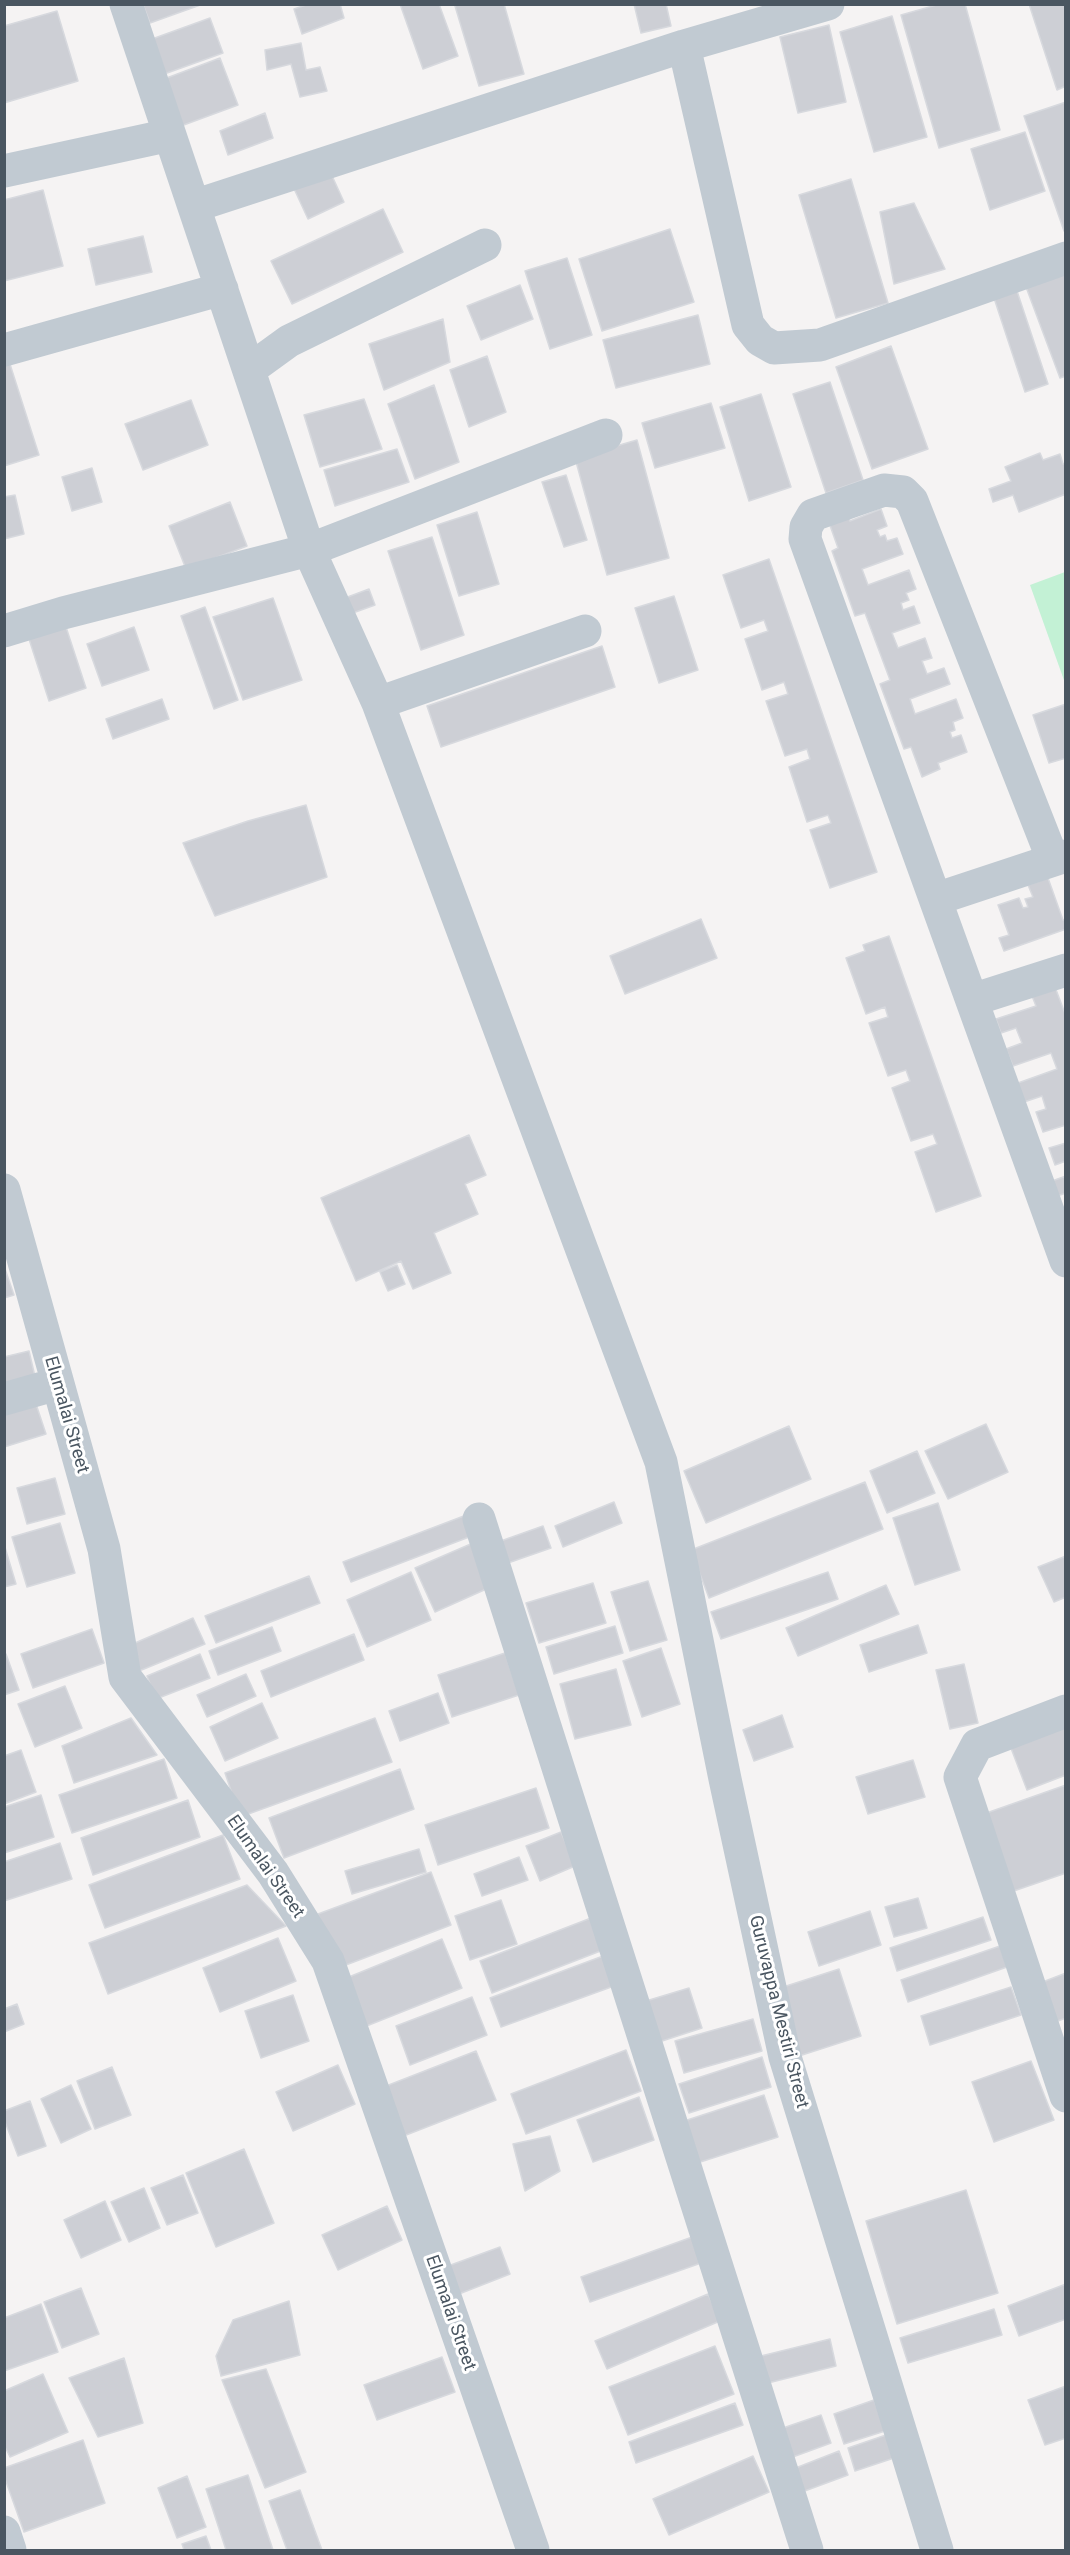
<!DOCTYPE html>
<style>
body{margin:0}
#map{position:relative;width:1070px;height:2555px;overflow:hidden;background:#f5f3f3;font-family:Roboto,sans-serif}
canvas{display:block}
.frame{position:absolute;inset:0;border:6px solid #4a5661;pointer-events:none}
</style>
<div id="map">
<canvas width="1070" height="2555"></canvas>
<div class="frame"></div>
</div>
<script>
const g = document.querySelector('canvas').getContext('2d');
g.lineJoin = 'round';
function paint(path, color) { g.fillStyle = color; g.fill(path, 'evenodd'); }
const shape = rows => new Path2D(rows.map(r => 'M' + r).join(''));
function stroke(path, color, width, dash) { g.strokeStyle = color; g.lineWidth = width; g.lineCap = dash ? 'butt' : 'round'; g.setLineDash(dash || []); g.stroke(path); }
function drawText(font, color, halo, rows, align = 'center') {
  g.font = font + ' Roboto,sans-serif'; g.lineWidth = 6; g.setLineDash([]); g.textBaseline = 'middle'; g.strokeStyle = halo; g.fillStyle = color; for (const [text, x, y, turn = 0] of rows) {
    g.save(); g.translate(x, y); g.rotate((+turn || 0) * Math.PI / 180); g.textAlign = isNaN(turn) ? turn : align; if (halo) g.strokeText(text, 0, 0); g.fillText(text, 0, 0); g.restore();
  }
}
const green = shape([
 [1065,572,1066,572,1065,683,1030,585]
]);
const building = shape([
 [143,4,203,4,150,23,143,4],
 [309,4,340,4,344,18,302,34,294,9,309,4],
 [400,4,439,4,458,56,423,69,400,4],
 [459,4,504,4,524,74,479,86,455,6,459,4],
 [634,4,666,4,671,26,641,33,634,4],
 [940,4,965,4,1000,130,939,148,901,15,940,4],
 [1029,4,1066,4,1066,86,1057,90,1029,4],
 [57,11,78,81,4,103,4,26,57,11],
 [892,16,927,137,874,152,840,32,892,16],
 [210,18,223,53,153,78,141,43,210,18],
 [829,25,846,102,798,113,780,37,829,25],
 [301,43,306,70,320,67,327,91,300,97,291,64,267,70,265,50,301,43],
 [220,58,238,105,181,126,164,79,220,58],
 [1066,102,1066,231,1064,231,1024,116,1066,102],
 [265,113,273,138,228,155,220,131,265,113],
 [1025,132,1045,191,990,210,971,149,1025,132],
 [328,167,344,202,308,219,290,180,328,167],
 [851,179,888,303,836,318,799,195,851,179],
 [43,190,63,266,4,281,4,200,43,190],
 [914,203,945,269,894,284,880,212,914,203],
 [383,209,403,252,292,304,271,261,383,209],
 [670,229,694,302,602,331,579,259,670,229],
 [143,236,152,272,96,285,88,249,143,236],
 [567,258,592,335,550,349,525,271,567,258],
 [1066,272,1066,376,1060,378,1026,287,1066,272],
 [520,285,533,319,481,340,467,306,520,285],
 [1016,288,1048,384,1025,392,993,295,1016,288],
 [698,315,710,364,616,388,603,340,698,315],
 [443,319,450,362,384,390,369,344,443,319],
 [891,346,928,449,872,469,836,367,891,346],
 [487,356,506,412,469,427,450,370,487,356],
 [9,361,39,455,4,466,4,362,9,361],
 [830,382,863,480,826,493,793,394,830,382],
 [434,385,459,462,415,479,388,404,434,385],
 [761,394,791,487,749,501,720,407,761,394],
 [364,399,382,449,320,467,304,415,364,399],
 [191,400,208,445,143,470,125,424,191,400],
 [711,403,725,448,655,468,642,423,711,403],
 [637,440,669,558,607,575,575,458,637,440],
 [397,449,409,482,335,506,324,470,397,449],
 [1040,453,1043,460,1060,454,1063,464,1066,463,1066,494,1019,512,1013,495,993,502,989,489,1011,481,1005,467,1040,453],
 [92,468,102,502,72,511,62,477,92,468],
 [566,475,587,540,564,547,542,482,566,475],
 [15,495,24,534,4,539,4,497,15,495],
 [230,502,247,546,186,569,169,526,230,502],
 [881,509,887,526,877,530,880,537,885,535,887,541,897,538,903,554,862,569,868,585,909,570,916,589,906,593,909,600,901,603,903,610,914,606,920,623,892,633,898,648,925,638,932,658,922,661,927,674,944,668,950,684,910,699,915,714,956,699,963,718,953,722,955,730,950,732,952,738,961,735,967,752,938,763,940,769,922,777,911,747,904,749,880,684,890,680,865,613,855,616,832,551,838,548,827,517,846,510,850,521,881,509],
 [477,512,499,584,459,596,437,525,477,512],
 [432,537,464,635,421,650,388,551,432,537],
 [769,559,877,872,830,888,810,830,831,823,828,815,807,822,789,767,810,759,807,749,785,756,766,701,788,694,784,682,762,690,745,639,768,631,764,620,741,628,723,575,769,559],
 [369,589,375,605,350,614,345,598,369,589],
 [674,596,698,670,659,683,635,608,674,596],
 [273,598,302,680,243,700,213,617,273,598],
 [205,607,238,700,214,709,181,616,205,607],
 [66,627,86,688,49,701,29,639,66,627],
 [134,627,149,670,102,686,87,644,134,627],
 [602,646,615,687,441,747,427,706,602,646],
 [162,699,169,719,113,739,106,719,162,699],
 [1066,704,1066,758,1049,763,1033,715,1066,704],
 [306,805,327,877,215,916,183,843,248,821,306,805],
 [1048,878,1063,920,1066,919,1066,929,1004,951,999,938,1009,935,998,905,1019,898,1023,908,1028,907,1025,899,1033,897,1028,885,1048,878],
 [701,919,717,958,625,994,610,956,701,919],
 [889,936,981,1196,936,1212,915,1152,937,1144,933,1134,911,1141,892,1088,910,1081,906,1070,888,1076,869,1023,888,1017,885,1007,866,1014,846,958,865,951,863,945,889,936],
 [1055,987,1066,1016,1066,1125,1043,1132,1036,1112,1046,1109,1042,1096,1024,1102,1018,1083,1057,1069,1051,1053,1013,1066,1006,1049,1022,1043,1016,1028,1001,1033,996,1019,1036,1006,1032,996,1055,987],
 [469,1135,486,1175,465,1184,478,1214,434,1233,451,1273,413,1289,401,1261,356,1281,321,1198,469,1135],
 [1066,1143,1066,1161,1055,1165,1049,1148,1066,1143],
 [1066,1176,1066,1193,1057,1196,1052,1181,1066,1176],
 [397,1265,405,1284,388,1291,380,1272,397,1265],
 [4,1266,14,1295,4,1298,4,1266],
 [29,1351,37,1385,4,1393,4,1357,29,1351],
 [36,1404,46,1434,4,1447,4,1415,36,1404],
 [986,1424,1008,1472,948,1499,925,1451,986,1424],
 [789,1426,811,1479,706,1523,684,1471,789,1426],
 [917,1451,935,1493,887,1513,870,1471,917,1451],
 [55,1478,65,1514,27,1524,17,1488,55,1478],
 [865,1482,883,1529,709,1598,691,1550,865,1482],
 [614,1502,622,1523,563,1547,555,1526,614,1502],
 [938,1503,960,1570,915,1585,893,1518,938,1503],
 [469,1514,477,1534,351,1582,343,1562,469,1514],
 [60,1523,75,1573,27,1587,12,1537,60,1523],
 [543,1526,551,1548,505,1564,498,1542,543,1526],
 [473,1543,493,1586,435,1612,415,1568,473,1543],
 [4,1544,16,1584,4,1587,4,1544],
 [1066,1556,1066,1597,1054,1602,1038,1567,1066,1556],
 [411,1572,431,1620,367,1647,347,1600,411,1572],
 [828,1572,838,1599,721,1639,711,1612,828,1572],
 [309,1576,320,1603,216,1643,205,1616,309,1576],
 [648,1581,667,1640,630,1651,611,1592,648,1581],
 [593,1583,606,1623,539,1643,526,1603,593,1583],
 [886,1585,899,1614,798,1656,786,1628,886,1585],
 [193,1618,205,1644,139,1671,128,1646,193,1618],
 [918,1625,927,1653,869,1672,860,1645,918,1625],
 [615,1626,623,1653,554,1674,546,1647,615,1626],
 [272,1627,281,1651,218,1675,209,1651,272,1627],
 [92,1629,104,1663,33,1688,21,1654,92,1629],
 [354,1634,364,1660,271,1697,261,1671,354,1634],
 [661,1648,680,1704,642,1717,623,1661,661,1648],
 [505,1653,519,1695,452,1717,438,1675,505,1653],
 [6,1654,19,1690,4,1695,4,1655,6,1654],
 [200,1654,210,1678,156,1699,147,1676,200,1654],
 [964,1664,978,1723,950,1729,936,1670,964,1664],
 [616,1669,631,1725,575,1739,560,1684,616,1669],
 [246,1674,256,1696,207,1717,197,1695,246,1674],
 [65,1686,82,1728,35,1747,18,1704,65,1686],
 [438,1693,449,1723,400,1741,389,1711,438,1693],
 [262,1703,278,1738,225,1761,210,1727,262,1703],
 [782,1715,793,1747,754,1761,743,1730,782,1715],
 [131,1718,157,1755,74,1783,62,1746,131,1718],
 [375,1718,392,1762,240,1817,225,1773,375,1718],
 [1066,1722,1066,1775,1027,1790,1009,1743,1066,1722],
 [21,1750,36,1792,4,1804,4,1756,21,1750],
 [164,1759,177,1798,72,1833,59,1795,164,1759],
 [913,1760,925,1797,868,1814,856,1777,913,1760],
 [400,1769,414,1809,284,1858,269,1818,400,1769],
 [1066,1785,1066,1873,1005,1894,978,1816,1066,1785],
 [536,1788,549,1828,438,1865,425,1825,536,1788],
 [41,1795,54,1837,4,1853,4,1807,41,1795],
 [188,1800,200,1837,93,1875,81,1838,188,1800],
 [561,1832,575,1866,540,1881,526,1846,561,1832],
 [223,1835,240,1879,105,1928,89,1885,223,1835],
 [60,1843,72,1879,4,1901,4,1862,60,1843],
 [419,1849,426,1872,352,1894,345,1871,419,1849],
 [519,1857,528,1880,482,1896,474,1874,519,1857],
 [431,1872,451,1925,338,1968,318,1914,431,1872],
 [247,1885,286,1926,108,1994,89,1943,247,1885],
 [918,1898,927,1928,894,1937,885,1907,918,1898],
 [501,1900,517,1944,470,1960,455,1916,501,1900],
 [870,1911,881,1945,819,1966,808,1932,870,1911],
 [983,1917,991,1940,897,1971,890,1948,983,1917],
 [591,1918,603,1950,492,1993,480,1961,591,1918],
 [278,1938,296,1981,220,2012,203,1968,278,1938],
 [442,1939,462,1988,364,2027,344,1979,442,1939],
 [1000,1946,1007,1967,908,2002,901,1980,1000,1946],
 [603,1956,614,1986,501,2027,490,1998,603,1956],
 [839,1969,861,2036,799,2056,777,1989,839,1969],
 [1066,1973,1066,2018,1055,2022,1040,1983,1066,1973],
 [1011,1987,1021,2015,930,2045,921,2016,1011,1987],
 [689,1988,702,2028,659,2042,646,2001,689,1988],
 [293,1995,309,2041,261,2058,245,2011,293,1995],
 [472,1997,487,2035,410,2065,396,2026,472,1997],
 [17,2004,24,2024,4,2032,4,2009,17,2004],
 [753,2019,762,2051,684,2073,675,2041,753,2019],
 [626,2050,641,2091,526,2134,511,2094,626,2050],
 [476,2051,496,2100,401,2137,381,2088,476,2051],
 [762,2057,771,2087,689,2113,679,2084,762,2057],
 [1031,2061,1054,2120,994,2142,972,2082,1031,2061],
 [338,2065,355,2104,293,2131,276,2092,338,2065],
 [112,2067,131,2115,95,2129,77,2081,112,2067],
 [71,2085,91,2129,61,2143,41,2099,71,2085],
 [764,2095,778,2137,691,2165,678,2123,764,2095],
 [639,2097,654,2140,593,2162,577,2120,639,2097],
 [30,2101,46,2146,18,2156,4,2119,4,2111,30,2101],
 [550,2136,560,2171,525,2191,513,2144,550,2136],
 [244,2149,274,2223,216,2247,186,2173,244,2149],
 [183,2175,198,2213,167,2225,151,2188,183,2175],
 [144,2188,160,2228,129,2242,111,2202,144,2188],
 [966,2190,998,2293,897,2324,866,2221,966,2190],
 [105,2201,121,2240,81,2258,64,2220,105,2201],
 [387,2206,402,2240,338,2270,322,2235,387,2206],
 [695,2236,704,2262,590,2302,581,2277,695,2236],
 [500,2247,510,2274,459,2294,448,2266,500,2247],
 [1066,2284,1066,2319,1019,2336,1008,2306,1066,2284],
 [81,2288,99,2334,62,2348,44,2302,81,2288],
 [708,2294,720,2321,607,2369,595,2341,708,2294],
 [289,2301,300,2355,221,2376,216,2356,233,2320,289,2301],
 [41,2304,58,2352,4,2371,4,2318,41,2304],
 [994,2309,1002,2335,908,2363,900,2338,994,2309],
 [830,2339,836,2366,764,2384,757,2357,830,2339],
 [715,2346,734,2394,628,2435,609,2387,715,2346],
 [442,2357,455,2392,377,2420,364,2385,442,2357],
 [124,2358,143,2423,98,2437,69,2378,124,2358],
 [266,2369,306,2472,265,2488,222,2380,266,2369],
 [43,2374,68,2432,10,2457,4,2445,4,2391,43,2374],
 [1066,2386,1066,2438,1045,2445,1028,2400,1066,2386],
 [874,2400,885,2431,844,2444,834,2414,874,2400],
 [735,2403,743,2425,636,2463,629,2442,735,2403],
 [821,2415,831,2443,790,2458,780,2429,821,2415],
 [889,2434,897,2457,855,2471,848,2448,889,2434],
 [83,2440,105,2503,24,2532,4,2476,4,2468,83,2440],
 [839,2451,848,2475,802,2492,793,2469,839,2451],
 [753,2456,769,2492,669,2535,653,2499,753,2456],
 [248,2475,273,2550,226,2550,206,2489,248,2475],
 [187,2476,206,2527,177,2538,158,2488,187,2476],
 [300,2490,322,2550,287,2550,269,2501,300,2490],
 [206,2536,211,2550,184,2550,182,2544,206,2536]
]);
const minor = shape([
 [126,4,309,550,378,703,661,1462,725,1779,785,2057,937,2550],
 [684,46,748,325,760,340,774,348,820,345,1066,258],
 [4,171,170,135],
 [194,206,684,46,828,4],
 [4,350,222,289],
 [249,370,289,341,485,245],
 [4,631,63,613,309,550,606,435],
 [378,703,585,631],
 [1053,860,912,501,903,492,884,490,813,515,806,527,805,539,1066,1261],
 [936,899,1066,856],
 [972,1000,1066,970],
 [4,1190,104,1549,125,1677,273,1873,328,1961,533,2550],
 [4,1399,57,1384],
 [479,1519,807,2550],
 [1066,1711,977,1745,960,1777,1066,2096],
 [4,2532,10,2550]
]);
const streetNames = [
 ["Elumalai Street",66,1415,74],
 ["Elumalai Street",265,1867,55],
 ["Guruvappa Mestiri Street",778,2012,76],
 ["Elumalai Street",450,2313,71]
];
paint(green, '#c3f1d5');
paint(building, '#cdcfd5');
stroke(building, '#d7d9de', 1.5);
stroke(minor, '#c1cad2', 33);
drawText('18px', '#4a5661', '#fff', streetNames);
</script>
